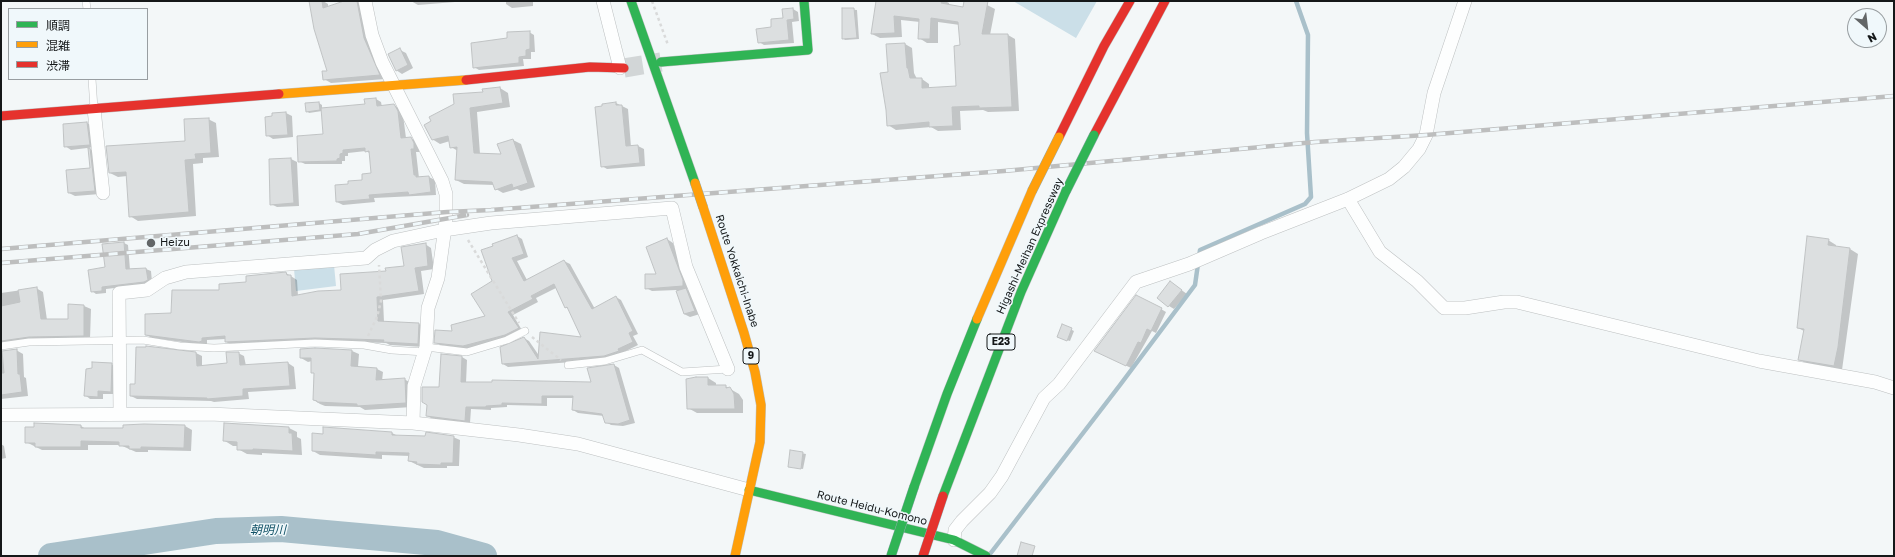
<!DOCTYPE html>
<meta charset="utf-8">
<style>
body{margin:0}
#map{position:relative;width:1895px;height:557px;overflow:hidden;background:#f3f7f8;font-family:"Golos Text","Noto Sans JP",sans-serif}
canvas{display:block}
.frame{position:absolute;inset:0;border:2px solid #151819;pointer-events:none}
.legend{position:absolute;left:8px;top:8px;width:140px;height:72px;box-sizing:border-box;background:#f0f8fb;border:1px solid #989ea1;margin:0;padding:5px 7px;list-style:none;font-size:12px;color:#151819}
.legend li{display:flex;align-items:center;gap:8px;height:20px}
.legend b{width:20px;border:1px solid #989ea1}
.north{position:absolute;left:1847px;top:8px;width:40px;height:40px;box-sizing:border-box;background:#f0f8fb;border:1px solid #989ea1;border-radius:50%;rotate:152deg;font-size:11px;font-weight:700;line-height:16px;text-align:center;color:#151819}
.north::after{content:'';display:block;margin:auto;width:14px;height:18px;background:#636667;clip-path:polygon(50% 0,100% 100%,50% 72%,0 100%)}
</style>
<div id="map">
<canvas width="1895" height="557"></canvas>
<div class="frame"></div>
<ul class="legend">
<li><b style="height:5px;background:#30b455"></b>順調</li>
<li><b style="height:5px;background:#ff9f0a"></b>混雑</li>
<li><b style="height:5px;background:#e5322d"></b>渋滞</li>
</ul>
<div class="north">N</div>
</div>
<script>
const g = document.querySelector('canvas').getContext('2d');
g.lineJoin = 'round';
function paint(path, color) { g.fillStyle = color; g.fill(path, 'evenodd'); }
const shape = rows => new Path2D(rows.map(r => 'M' + r).join(''));
function stroke(path, color, width, dash) { g.strokeStyle = color; g.lineWidth = width; g.lineCap = dash ? 'butt' : 'round'; g.setLineDash(dash || []); g.stroke(path); }
function drawText(font, color, halo, rows, align = 'center') {
  g.font = font + ' "Golos Text","Noto Sans JP",sans-serif'; g.lineWidth = 3; g.setLineDash([]); g.textBaseline = 'middle'; g.strokeStyle = halo; g.fillStyle = color; for (const [text, x, y, turn = 0] of rows) {
    g.save(); g.translate(x, y); g.rotate((+turn || 0) * Math.PI / 180); g.textAlign = isNaN(turn) ? turn : align; if (halo) g.strokeText(text, 0, 0); g.fillText(text, 0, 0); g.restore();
  }
}
const green = shape([
 [1013,1,1097,1,1076,38],
 [334,265,336,286,296,291,294,269]
]);
const shadow = shape([
 [315,1,323,1,328,4,328,7,347,1,361,1,386,79,331,83,324,79,329,72],
 [455,1,455,2,418,5,411,1],
 [506,1,533,1,533,6,512,8,506,4],
 [877,1,945,1,949,3,949,5,964,8,965,1,967,1,987,5,995,9,990,35,1008,35,1015,39,1019,111,988,112,983,110,960,111,961,130,938,131,931,127,896,130,888,125,889,73,905,44,912,48,914,73,917,79,922,79,929,84,929,89,957,87,961,46,960,25,938,22,938,43,927,43,919,38,920,22,901,20,902,37,880,38,872,34],
 [793,9,798,12,799,21,792,22,794,43,764,45,759,42,784,19,783,10],
 [843,9,857,10,859,39,845,40,843,38],
 [529,32,534,35,535,52,531,52,531,59,523,59,524,66,479,70,474,67],
 [400,50,406,53,413,68,402,74,396,70],
 [500,88,508,93,510,107,477,112,480,154,502,155,499,144,513,140,521,144,535,187,521,191,517,189,503,193,496,189,494,185,464,184,456,180,458,151,451,147,450,141,440,144,432,139,484,93],
 [376,99,381,102,382,107,394,105,400,109,403,115,406,138,410,138,416,141,419,146,419,152,416,152,419,178,429,177,435,180,436,195,374,198,375,202,343,205,337,202,349,185,363,181,372,174,371,154,366,151,348,153,348,156,345,156,345,161,342,161,342,164,305,164,299,161,324,135,322,111,309,113,307,111,319,103,322,105,322,109,366,105],
 [616,103,628,109,631,147,638,146,644,149,645,166,607,169,602,166],
 [286,113,292,116,293,137,273,139,267,135],
 [208,119,216,123,219,157,203,158,203,163,193,164,196,216,138,221,130,216,127,176,118,177,110,173,186,142],
 [87,123,93,126,95,147,71,150,65,146],
 [89,148,95,152,100,194,75,196,69,193,91,169],
 [291,159,297,162,299,206,277,207,271,204,271,160],
 [517,236,522,239,528,257,517,261,527,280,564,261,570,264,595,309,616,297,621,300,638,334,633,336,638,345,610,359,508,367,503,364,524,338,529,341,540,357,583,338,570,310,565,307,556,288,536,298,538,302,513,315,523,332,469,349,440,345,435,342,486,316,494,281,494,246],
 [667,239,673,243,688,284,689,289,687,289,691,292,700,314,690,317,684,314,677,290,652,291,646,288,657,275,650,245],
 [1828,240,1836,245,1836,248,1850,249,1858,254,1842,370,1807,364,1799,359,1804,331,1798,328],
 [124,243,128,245,130,270,146,269,151,271,152,282,149,284,106,289,106,293,96,294,92,291],
 [425,244,431,248,434,269,421,271,424,294,383,300,384,322,419,324,425,327,424,347,390,345,386,343,322,341,232,345,226,342,226,339,207,340,207,344,205,345,152,338,146,335,172,313,220,291,247,283,286,273,297,280,298,296,342,291,405,267],
 [1170,282,1187,294,1174,309,1169,306],
 [36,288,43,292,47,320,69,320,69,305,84,306,91,309,90,339,4,346,2,351,16,350,23,354,24,377,26,378,28,396,1,399,1,293],
 [1161,309,1166,312,1156,333,1152,331,1131,368,1100,353],
 [1062,325,1074,331,1070,341,1060,338],
 [301,350,352,351,359,354,358,367,377,369,383,372,382,381,404,379,411,383,412,407,365,410,360,407,325,406,320,404,314,400,315,373,312,361,308,362,301,358],
 [196,353,202,356,202,367,228,364,238,353,244,356,246,366,288,363,294,367,296,389,248,392,249,399,214,402,211,401,137,399,131,396,136,385],
 [442,355,462,357,467,360,466,383,593,383,614,365,619,368,635,423,623,426,611,425,606,422,604,416,578,413,573,410,574,398,547,398,547,406,507,405,507,407,491,408,491,410,471,409,470,423,433,419,427,416,428,406,425,403,440,388],
 [111,364,117,367,117,394,103,394,103,399,90,399,85,395],
 [708,378,716,383,716,386,725,386,739,394,743,400,743,413,697,413,688,408],
 [35,424,81,426,86,429,185,426,192,430,191,451,148,450,148,452,136,452,120,445,88,445,88,450,42,450,26,442,35,428],
 [289,428,297,432,297,437,301,439,302,455,262,453,262,455,247,454,238,449,238,446,233,446,225,441],
 [324,428,392,433,398,436,453,437,460,440,459,466,447,466,447,468,424,468,409,461,410,456,382,455,382,459,320,455,313,451,324,435],
 [1,444,4,446,6,458,1,459],
 [791,451,806,454,803,469,789,466]
]);
const stream = shape([
 [990,554,1120,385,1195,285,1200,250,1305,204,1311,197,1307,133,1308,35,1296,1]
]);
const river = shape([
 [51,556,216,531,281,529,437,543,484,556]
]);
const building = shape([
 [309,1,322,1,323,8,344,1,357,1,364,38,380,75,323,80,322,71,327,71,314,29,309,1],
 [876,1,942,1,941,3,963,7,964,1,988,1,982,34,1008,34,1012,107,979,108,979,106,952,107,953,126,929,127,929,122,887,126,886,110,880,73,888,72,886,44,905,43,907,68,908,68,910,78,922,78,922,88,956,86,954,46,960,45,958,22,931,18,930,39,918,39,919,19,894,16,895,33,871,34,876,1],
 [793,8,794,19,787,20,789,40,758,43,756,29,771,27,771,19,783,18,782,9,793,8],
 [842,8,854,8,857,38,842,39,842,8],
 [530,31,530,49,526,50,526,56,519,57,519,63,473,68,471,43,507,38,507,32,530,31],
 [400,48,408,65,396,71,388,54,400,48],
 [500,87,503,103,470,108,474,153,501,154,497,144,513,139,528,183,513,188,512,184,495,190,492,182,455,180,457,147,450,148,448,136,432,140,424,125,431,121,429,117,454,104,453,94,483,92,482,89,500,87],
 [376,98,377,106,394,104,398,111,401,138,411,137,414,143,414,149,411,149,414,175,416,175,416,177,429,176,431,192,409,195,408,192,369,195,370,199,336,202,335,185,348,184,348,181,362,180,362,174,371,173,369,151,365,152,365,148,343,150,343,153,340,154,340,158,337,159,337,161,298,162,297,136,323,134,321,108,365,104,364,99,376,98],
 [319,102,320,110,306,112,305,103,319,102],
 [616,102,616,105,622,105,626,146,638,145,640,163,601,167,595,107,602,106,602,104,616,102],
 [286,112,288,135,266,136,265,117,272,116,272,113,286,112],
 [209,118,211,153,195,154,196,159,185,160,189,212,129,217,126,172,109,173,106,146,185,141,184,119,209,118],
 [87,122,90,145,64,147,63,124,87,122],
 [88,148,90,148,95,191,68,193,66,170,90,168,88,148],
 [291,158,294,203,270,205,269,159,291,158],
 [517,235,524,254,512,258,524,281,564,260,592,309,616,296,633,331,629,333,633,342,618,349,619,351,604,356,502,364,500,347,524,337,538,359,540,332,581,337,567,307,565,308,554,284,531,296,533,299,508,312,519,328,505,335,463,346,434,343,435,330,452,331,451,325,485,316,471,294,492,281,481,250,493,246,492,244,517,235],
 [1807,236,1829,239,1828,245,1850,248,1838,347,1834,366,1798,360,1804,329,1797,328,1807,236],
 [667,238,683,280,683,286,645,289,645,274,656,274,646,247,667,238],
 [124,242,126,269,146,268,148,280,144,282,102,287,102,291,91,292,88,270,105,267,102,244,124,242],
 [426,243,428,266,415,268,419,291,377,297,378,321,419,323,418,344,383,342,384,340,315,338,225,342,225,336,202,338,202,341,199,342,145,335,145,314,171,313,172,290,219,290,219,284,246,282,246,276,286,272,287,275,291,275,292,296,318,291,341,290,340,274,386,271,385,268,404,266,401,247,426,243],
 [1170,281,1182,290,1168,307,1157,298,1170,281],
 [37,287,41,319,68,319,68,304,84,305,84,336,29,337,1,341,1,306,20,302,18,290,37,287],
 [686,288,695,311,684,314,676,291,686,288],
 [1136,295,1162,308,1151,331,1147,329,1141,343,1138,342,1126,366,1094,351,1136,295],
 [1062,324,1072,328,1067,341,1057,337,1062,324],
 [146,346,196,352,197,366,227,363,226,352,239,352,240,365,288,362,290,386,243,389,243,396,207,399,207,398,130,396,130,384,135,384,136,347,146,347,146,346],
 [315,348,352,350,351,366,377,368,376,380,405,378,406,403,357,406,357,404,317,402,317,401,313,400,314,373,311,373,311,358,300,358,300,349,315,348],
 [17,349,18,374,20,374,22,392,1,395,1,373,4,373,2,351,17,349],
 [441,354,462,356,461,382,492,382,492,380,591,382,587,368,614,364,630,420,618,424,605,423,602,414,572,410,573,396,542,396,542,404,502,403,502,405,486,406,486,407,466,407,465,421,426,416,427,405,422,402,422,387,439,387,441,354],
 [92,362,112,363,111,392,98,391,98,397,84,396,86,369,92,368,92,362],
 [696,377,708,377,708,385,726,385,726,388,730,387,734,394,735,409,687,409,686,379,696,377],
 [34,423,81,425,81,428,123,428,123,425,144,424,185,425,184,448,141,447,141,449,129,449,129,446,119,446,119,442,81,441,81,447,35,447,35,443,25,443,25,427,34,427,34,423],
 [224,423,289,427,289,433,292,433,293,451,253,449,253,450,237,450,237,442,223,441,224,423],
 [323,427,392,432,392,435,425,436,426,432,454,436,453,463,441,463,441,465,416,464,417,462,408,461,409,453,376,452,376,455,312,451,312,433,323,434,323,427],
 [790,450,803,452,801,469,788,467,790,450],
 [1021,542,1035,546,1032,556,1017,556,1021,542]
]);
const secondaryTunnel = shape([
 [624,68,661,62]
]);
const path = shape([
 [652,1,668,45],
 [468,240,519,323],
 [368,336,377,317,381,301,379,265],
 [532,337,561,360]
]);
const lane = shape([
 [86,1,87,9],
 [92,79,94,109],
 [1,346,29,342,143,340,180,346,214,348,315,343,364,345,392,350,425,352],
 [426,347,467,352,507,340,525,331],
 [568,365,605,361,642,350,682,372,728,369]
]);
const street = shape([
 [365,1,372,35,382,62,442,181,446,194,446,220,438,278,428,308,426,347,414,386,413,423],
 [603,1,620,68],
 [94,109,103,193],
 [1348,199,1380,252,1417,281,1444,308,1465,308,1504,302,1517,302,1759,361,1875,382,1894,388],
 [120,414,119,293,147,290,165,278,186,272,366,258,375,250,393,241,444,230,491,223,672,208,686,267,728,369],
 [1,415,209,414,413,423,519,435,578,444,749,490],
 [954,540,955,530,962,521,990,493,1002,476,1044,398,1059,384,1136,282,1189,264,1261,233,1348,199,1389,179,1404,167,1419,149,1426,135,1434,93,1465,1]
]);
const fast = shape([
 [631,1,695,183],
 [661,62,808,50,804,1],
 [914,487,947,394,977,319],
 [749,490,954,540,986,556],
 [943,496,1021,292,1066,191]
]);
const slow = shape([
 [279,94,466,80],
 [703,207,744,333,755,372,761,405,760,442,735,556],
 [977,319,1032,191]
]);
const jam = shape([
 [466,80,590,67,624,68],
 [1,116,279,94],
 [1094,135,1165,1],
 [1059,137,1104,46,1130,1]
]);
const rail = shape([
 [1,249,447,212,491,210,1004,171,1315,142,1426,135,1894,96],
 [1,263,358,234,467,215]
]);
const fastBridge = shape([
 [1066,191,1094,135],
 [891,556,914,487]
]);
const slowBridge = shape([
 [695,183,703,207],
 [1032,191,1059,137]
]);
const jamBridge = shape([
 [923,556,943,496]
]);
const markers = [
 [151,243,5,"#636667"]
];
const shields = [
 [1001,342,28],
 [751,356,16]
];
const shieldNames = [
 ["E23",1001,342],
 ["9",751,356]
];
const poiNames = [
 ["Heizu",160,243]
];
const streetNames = [
 ["Higashi-Meihan Expressway",1030,246,-66],
 ["Route Yokkaichi-Inabe",737,271,72],
 ["Route Heidu-Komono",872,508,14]
];
const waterNames = [
 ["朝明川",268,530]
];
paint(green, '#cbdfe8');
paint(shadow, '#0003');
stroke(stream, '#a9c0ca', 4.5);
stroke(river, '#a9c0ca', 26);
paint(building, '#dcdfe0');
stroke(building, '#c0c3c4', 1);
stroke(secondaryTunnel, '#d2d6d7', 19, [19, 10]);
stroke(lane, '#bdc0c1', 8);
stroke(street, '#bdc0c1', 14);
stroke(fast, '#bdc0c1', 10);
stroke(slow, '#bdc0c1', 10);
stroke(jam, '#bdc0c1', 10);
stroke(path, '#d9dada', 2.5, [3, 3]);
stroke(lane, '#fdfefe', 7);
stroke(street, '#fdfefe', 13);
stroke(fast, '#30b455', 9);
stroke(slow, '#ff9f0a', 9);
stroke(jam, '#e5322d', 9);
stroke(rail, '#bdbebe', 4.5);
stroke(rail, '#f0f8fb', 3, [9]);
stroke(fastBridge, '#97acb2', 10, []);
stroke(slowBridge, '#97acb2', 10, []);
stroke(jamBridge, '#97acb2', 10, []);
stroke(fastBridge, '#30b455', 9);
stroke(slowBridge, '#ff9f0a', 9);
stroke(jamBridge, '#e5322d', 9);
for (const [x, y, r, color] of markers) { const dot = new Path2D(); dot.arc(x, y, r, 0, 2 * Math.PI); g.fillStyle = color; g.fill(dot); stroke(dot, '#f0f8fb', 1.5); }
for (const [x, y, w] of shields) { const box = new Path2D(); box.roundRect(x - w / 2, y - 8, w, 16, 3); g.fillStyle = '#f0f8fb'; g.fill(box); stroke(box, '#151819', 1); }
drawText('bold 10px', '#151819', null, shieldNames);
drawText('11px', '#151819', '#f0f8fb', poiNames, 'left');
drawText('11px', '#151819', '#f0f8fb', streetNames);
drawText('italic 12px', '#105166', '#f0f8fb', waterNames);
</script>
